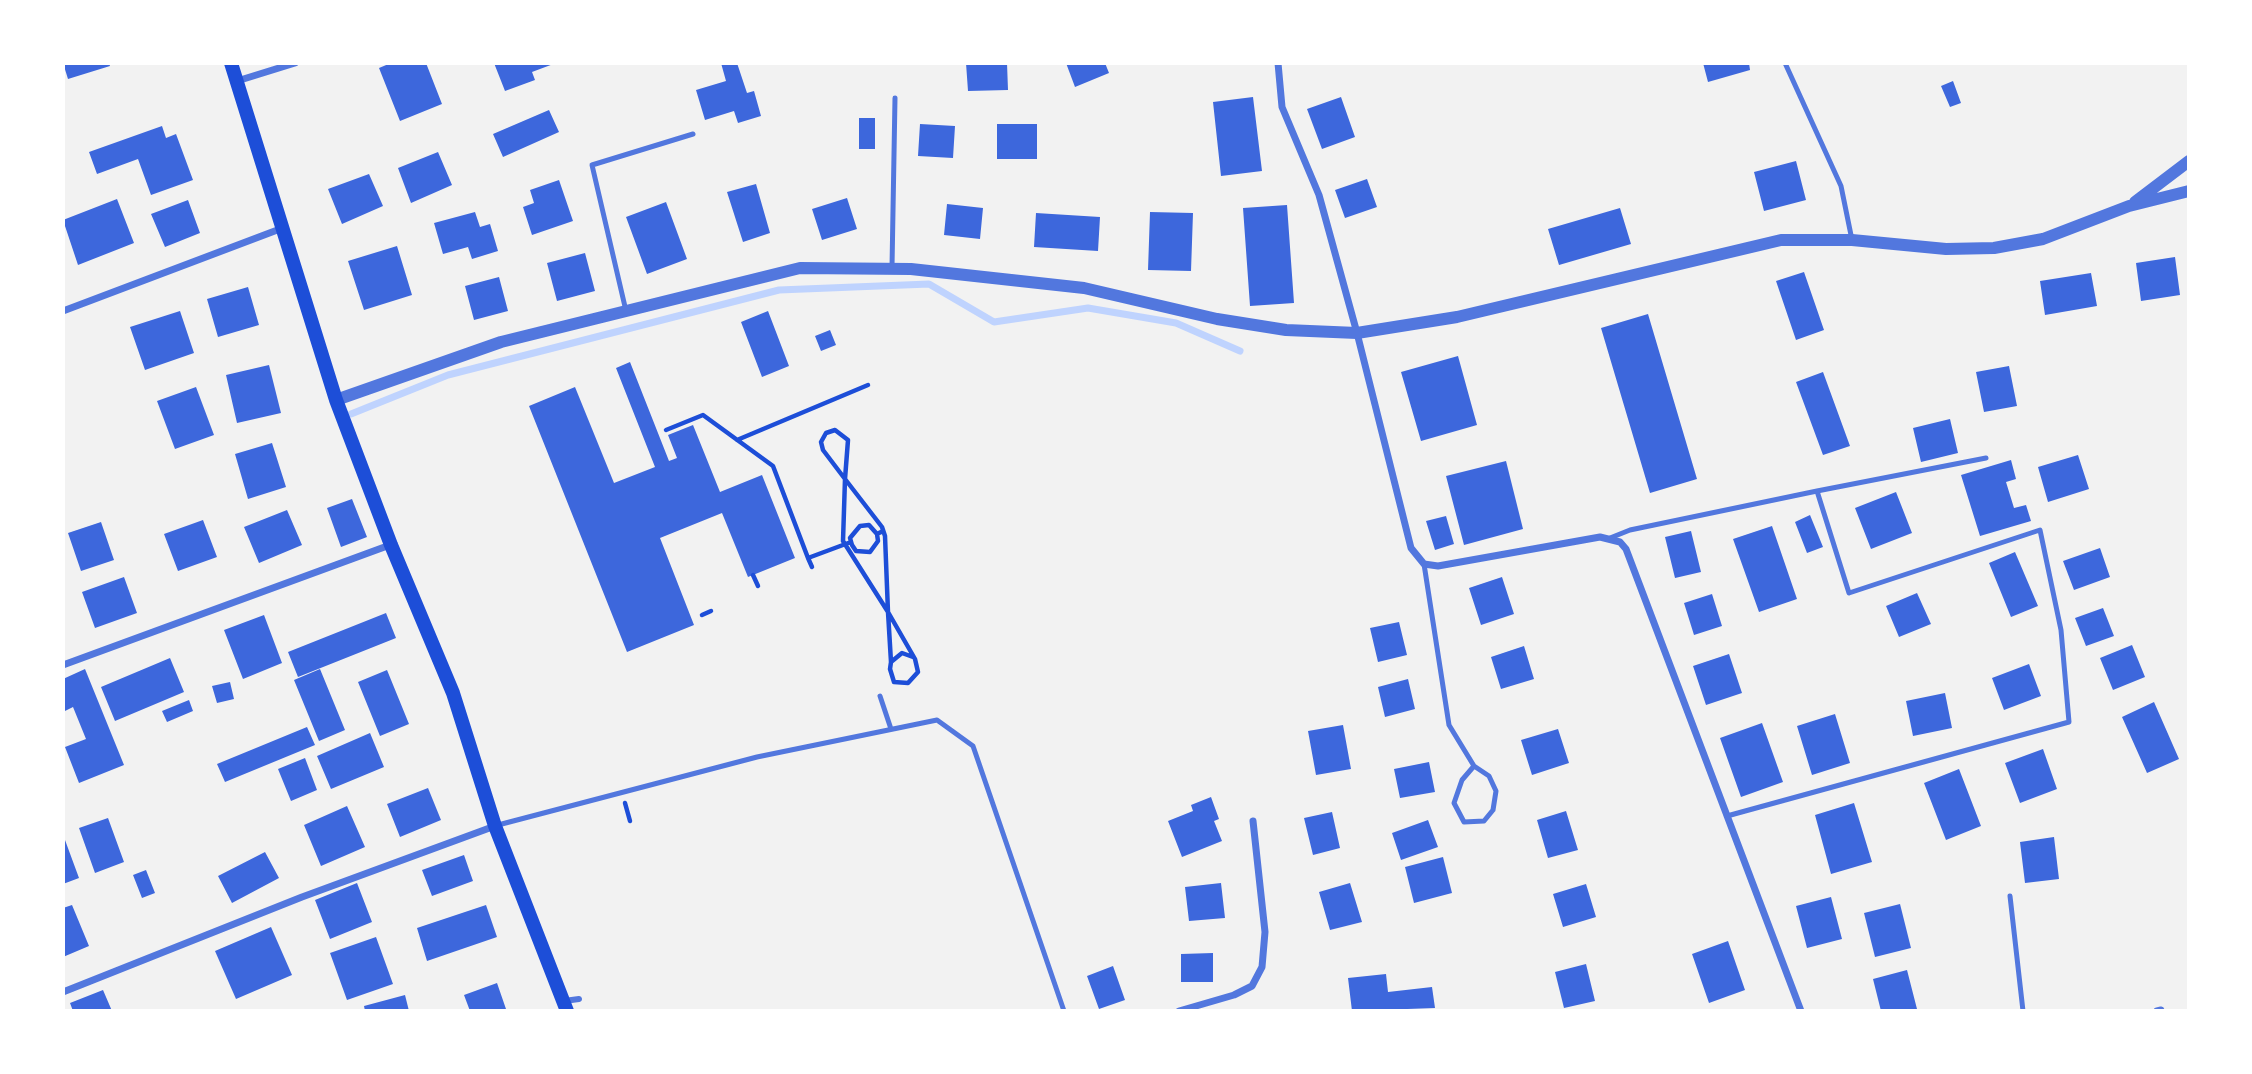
<!DOCTYPE html>
<style>
body{margin:0}
#map{position:relative;width:2252px;height:1074px;overflow:hidden;background:#f2f2f2;font-family:"Space Grotesk",sans-serif}
canvas{display:block}
.frame{position:absolute;inset:0;border:65px solid #fff;pointer-events:none}
</style>
<div id="map">
<canvas width="2252" height="1074"></canvas>
<div class="frame"></div>
</div>
<script>
const g = document.querySelector('canvas').getContext('2d');
g.lineJoin = 'round';
const shape = rows => new Path2D(rows.map(r => 'M' + r).join(''));
function stroke(path, color, width, dash) { g.strokeStyle = color; g.lineWidth = width; g.lineCap = dash ? 'butt' : 'round'; g.setLineDash(dash || []); g.stroke(path); }
function paint(path, color) { g.fillStyle = color; g.fill(path, 'evenodd'); }
const stream = shape([
 [351,414,448,375,779,290,929,284,994,322,1088,308,1176,323,1240,351]
]);
const building = shape([
 [63,63,109,63,110,66,68,79],
 [391,63,426,63,442,104,400,121,379,68],
 [494,63,556,63,532,72,535,80,505,91],
 [721,63,737,63,747,93,754,91,761,116,738,123,734,111,705,120,696,90,726,81],
 [966,63,1007,63,1008,90,968,91],
 [1066,63,1105,63,1109,73,1075,87],
 [1703,63,1749,63,1750,70,1708,82],
 [1953,81,1961,103,1950,107,1941,86],
 [1253,97,1262,171,1221,176,1213,102],
 [1341,97,1355,137,1322,149,1307,109],
 [549,110,559,132,503,157,493,134],
 [859,118,875,118,875,149,859,149],
 [920,124,955,126,953,158,918,156],
 [997,124,1037,124,1037,159,997,159],
 [162,126,166,138,176,134,193,180,151,195,138,159,97,174,89,152],
 [438,152,452,185,411,203,398,168],
 [1796,161,1806,200,1764,211,1754,172],
 [369,174,383,206,342,224,328,189],
 [1367,179,1377,207,1345,218,1335,190],
 [559,180,573,221,532,235,523,207,534,203,530,190],
 [756,184,770,233,743,242,727,192],
 [847,198,857,229,822,240,812,209],
 [117,199,134,243,78,265,63,220],
 [188,200,200,233,165,247,151,214],
 [666,202,687,259,647,274,626,217],
 [947,204,983,208,980,239,944,235],
 [1287,205,1294,303,1250,306,1243,208],
 [1620,208,1631,244,1559,265,1548,229],
 [475,212,480,227,490,224,498,251,472,259,468,247,443,254,434,223],
 [1150,212,1193,213,1191,271,1148,270],
 [1036,213,1100,217,1098,251,1034,247],
 [397,246,412,295,364,310,348,261],
 [585,253,595,291,557,301,547,263],
 [2175,257,2180,295,2141,301,2136,263],
 [1804,272,1824,330,1796,340,1776,281],
 [2091,273,2097,306,2045,315,2040,281],
 [499,277,508,311,474,320,465,286],
 [248,287,259,325,218,337,207,299],
 [180,311,194,353,145,370,130,327],
 [768,311,789,366,762,377,741,322],
 [1648,314,1697,479,1650,493,1601,328],
 [830,330,836,345,821,351,815,336],
 [1458,356,1477,425,1421,441,1401,372],
 [630,362,669,461,677,458,668,435,693,425,720,492,762,475,795,558,748,577,722,513,660,538,694,625,627,652,529,406,575,387,614,483,655,467,616,368],
 [269,365,281,413,237,423,226,375],
 [2009,366,2017,406,1984,412,1976,372],
 [1823,372,1850,446,1823,455,1796,382],
 [196,387,214,435,175,449,157,401],
 [1950,419,1958,453,1921,462,1913,428],
 [272,443,286,487,248,499,235,454],
 [2078,455,2089,489,2048,502,2038,467],
 [2011,460,2016,479,2006,482,2014,508,2026,505,2031,521,1980,536,1961,475],
 [1506,461,1523,529,1464,545,1446,476],
 [1896,492,1912,533,1871,549,1855,508],
 [352,499,367,537,341,547,327,508],
 [287,510,302,545,259,563,244,527],
 [1810,515,1823,547,1807,553,1795,522],
 [1446,516,1454,544,1435,550,1426,521],
 [203,520,217,557,178,571,164,534],
 [101,522,114,560,81,571,68,533],
 [1772,526,1797,599,1759,612,1733,539],
 [1691,531,1701,572,1675,578,1665,537],
 [2100,548,2110,577,2074,590,2063,561],
 [2015,552,2038,606,2011,617,1989,563],
 [124,577,137,613,95,628,82,592],
 [1502,577,1514,614,1481,625,1469,588],
 [1917,593,1931,624,1899,637,1886,606],
 [1712,594,1722,626,1694,635,1684,603],
 [2103,608,2114,636,2086,646,2075,618],
 [386,613,396,638,298,677,288,652],
 [264,615,282,663,243,679,224,630],
 [1399,622,1407,655,1378,662,1370,628],
 [2132,645,2145,677,2113,690,2100,658],
 [1524,646,1534,679,1501,689,1491,657],
 [1729,654,1742,693,1706,705,1693,666],
 [170,658,184,692,115,721,101,687],
 [2029,664,2041,696,2004,710,1992,678],
 [85,669,124,765,79,783,65,747,86,739,73,707,63,712,63,679],
 [320,669,345,730,319,741,294,680],
 [387,670,409,724,380,736,358,682],
 [1408,679,1415,709,1385,717,1378,687],
 [230,682,234,699,217,703,212,686],
 [1945,693,1952,728,1913,736,1906,701],
 [189,700,193,711,167,722,162,711],
 [2154,702,2179,759,2147,773,2122,717],
 [1835,714,1850,763,1812,775,1797,726],
 [1762,723,1783,782,1741,797,1720,738],
 [1343,725,1351,769,1316,775,1308,731],
 [307,727,315,745,225,782,217,764],
 [1558,729,1569,763,1532,775,1521,740],
 [370,733,384,767,331,789,317,756],
 [2043,749,2057,789,2020,803,2005,763],
 [305,758,317,790,291,801,278,769],
 [1429,762,1435,792,1400,798,1394,769],
 [1959,769,1981,826,1946,840,1924,783],
 [428,788,441,820,400,837,387,804],
 [1211,797,1219,819,1214,821,1222,841,1182,857,1168,821,1193,811,1191,805],
 [1854,803,1872,862,1831,874,1815,815],
 [347,806,365,847,321,866,304,825],
 [1566,811,1578,850,1548,858,1537,820],
 [1332,812,1340,848,1313,855,1304,818],
 [108,818,124,862,95,873,79,828],
 [1428,820,1438,847,1401,860,1392,833],
 [2054,837,2059,879,2025,883,2020,842],
 [65,840,79,878,63,884,63,841],
 [265,852,279,878,232,903,218,876],
 [464,855,473,881,432,896,422,870],
 [1443,857,1452,893,1414,903,1405,867],
 [146,870,155,893,142,898,133,875],
 [357,883,372,922,330,939,315,900],
 [1221,883,1225,918,1189,921,1185,887],
 [1350,883,1362,922,1330,930,1319,892],
 [1586,884,1596,917,1563,927,1553,894],
 [1831,897,1842,939,1807,948,1796,906],
 [1900,904,1911,948,1875,957,1864,913],
 [72,905,89,946,63,957,63,908],
 [486,905,497,937,427,961,417,928],
 [271,927,292,975,236,999,215,951],
 [376,937,393,984,347,1000,330,953],
 [1728,941,1745,990,1709,1003,1692,954],
 [1213,953,1213,982,1181,982,1181,954],
 [1586,964,1595,1001,1564,1008,1555,972],
 [1113,966,1125,1000,1099,1009,1087,976],
 [1907,970,1917,1009,1881,1011,1873,979],
 [1386,974,1388,992,1432,987,1435,1008,1352,1011,1348,978],
 [497,983,506,1009,470,1011,464,995],
 [103,990,112,1011,73,1011,70,1003],
 [405,995,409,1011,365,1011,364,1006]
]);
const path = shape([
 [666,430,703,415,773,466,808,558],
 [737,440,868,385],
 [845,479,843,541,888,612,915,659,918,672,908,683,894,682,890,669,891,662,888,612,885,536,882,527,845,479,823,450,821,442,826,433,835,430,848,440,845,479],
 [877,534,878,541,870,552,856,551,852,545,850,538,860,526,869,525,877,534,883,531],
 [812,567,808,558,851,542],
 [753,575,758,586],
 [702,615,711,611],
 [891,662,902,653,913,657],
 [625,803,630,821]
]);
const service = shape([
 [1785,63,1841,186,1852,240],
 [892,267,895,98],
 [626,311,592,165,693,134],
 [1817,491,1986,458],
 [1610,538,1630,530,1817,491,1849,593,2040,530,2061,630,2069,722,1727,816],
 [1424,564,1449,725,1474,766,1462,780,1454,803,1464,822,1484,821,1493,810,1496,791,1489,776,1474,766],
 [880,696,891,729],
 [498,825,757,757,937,720,973,746,1064,1011],
 [2010,896,2023,1011]
]);
const pedestrian = shape([
 [564,1001,579,999]
]);
const minor = shape([
 [1278,63,1282,107,1319,195,1357,333,1411,548,1424,564,1438,566,1600,537,1620,542,1626,549,1801,1011],
 [237,81,295,63],
 [63,311,280,229],
 [63,665,390,545],
 [63,992,302,897,495,826],
 [1179,1011,1234,995,1252,986,1262,967,1265,932,1253,821],
 [2157,1011,2161,1010]
]);
const tertiary = shape([
 [2135,202,2189,161],
 [336,400,501,342,800,268,911,269,1084,288,1217,319,1286,330,1357,333,1457,317,1781,240,1852,240,1946,249,1994,248,2043,239,2129,206,2189,191]
]);
const secondary = shape([
 [231,63,336,400,391,545,453,693,495,826,567,1011]
]);
stroke(stream, '#bfd3fe', 7);
paint(building, '#3d67dc');
stroke(path, '#1d4ed8', 4.5);
stroke(service, '#5277de', 5);
stroke(pedestrian, '#5277de', 6);
stroke(minor, '#5277de', 7);
stroke(tertiary, '#5277de', 12);
stroke(secondary, '#1d4ed8', 14);
</script>
